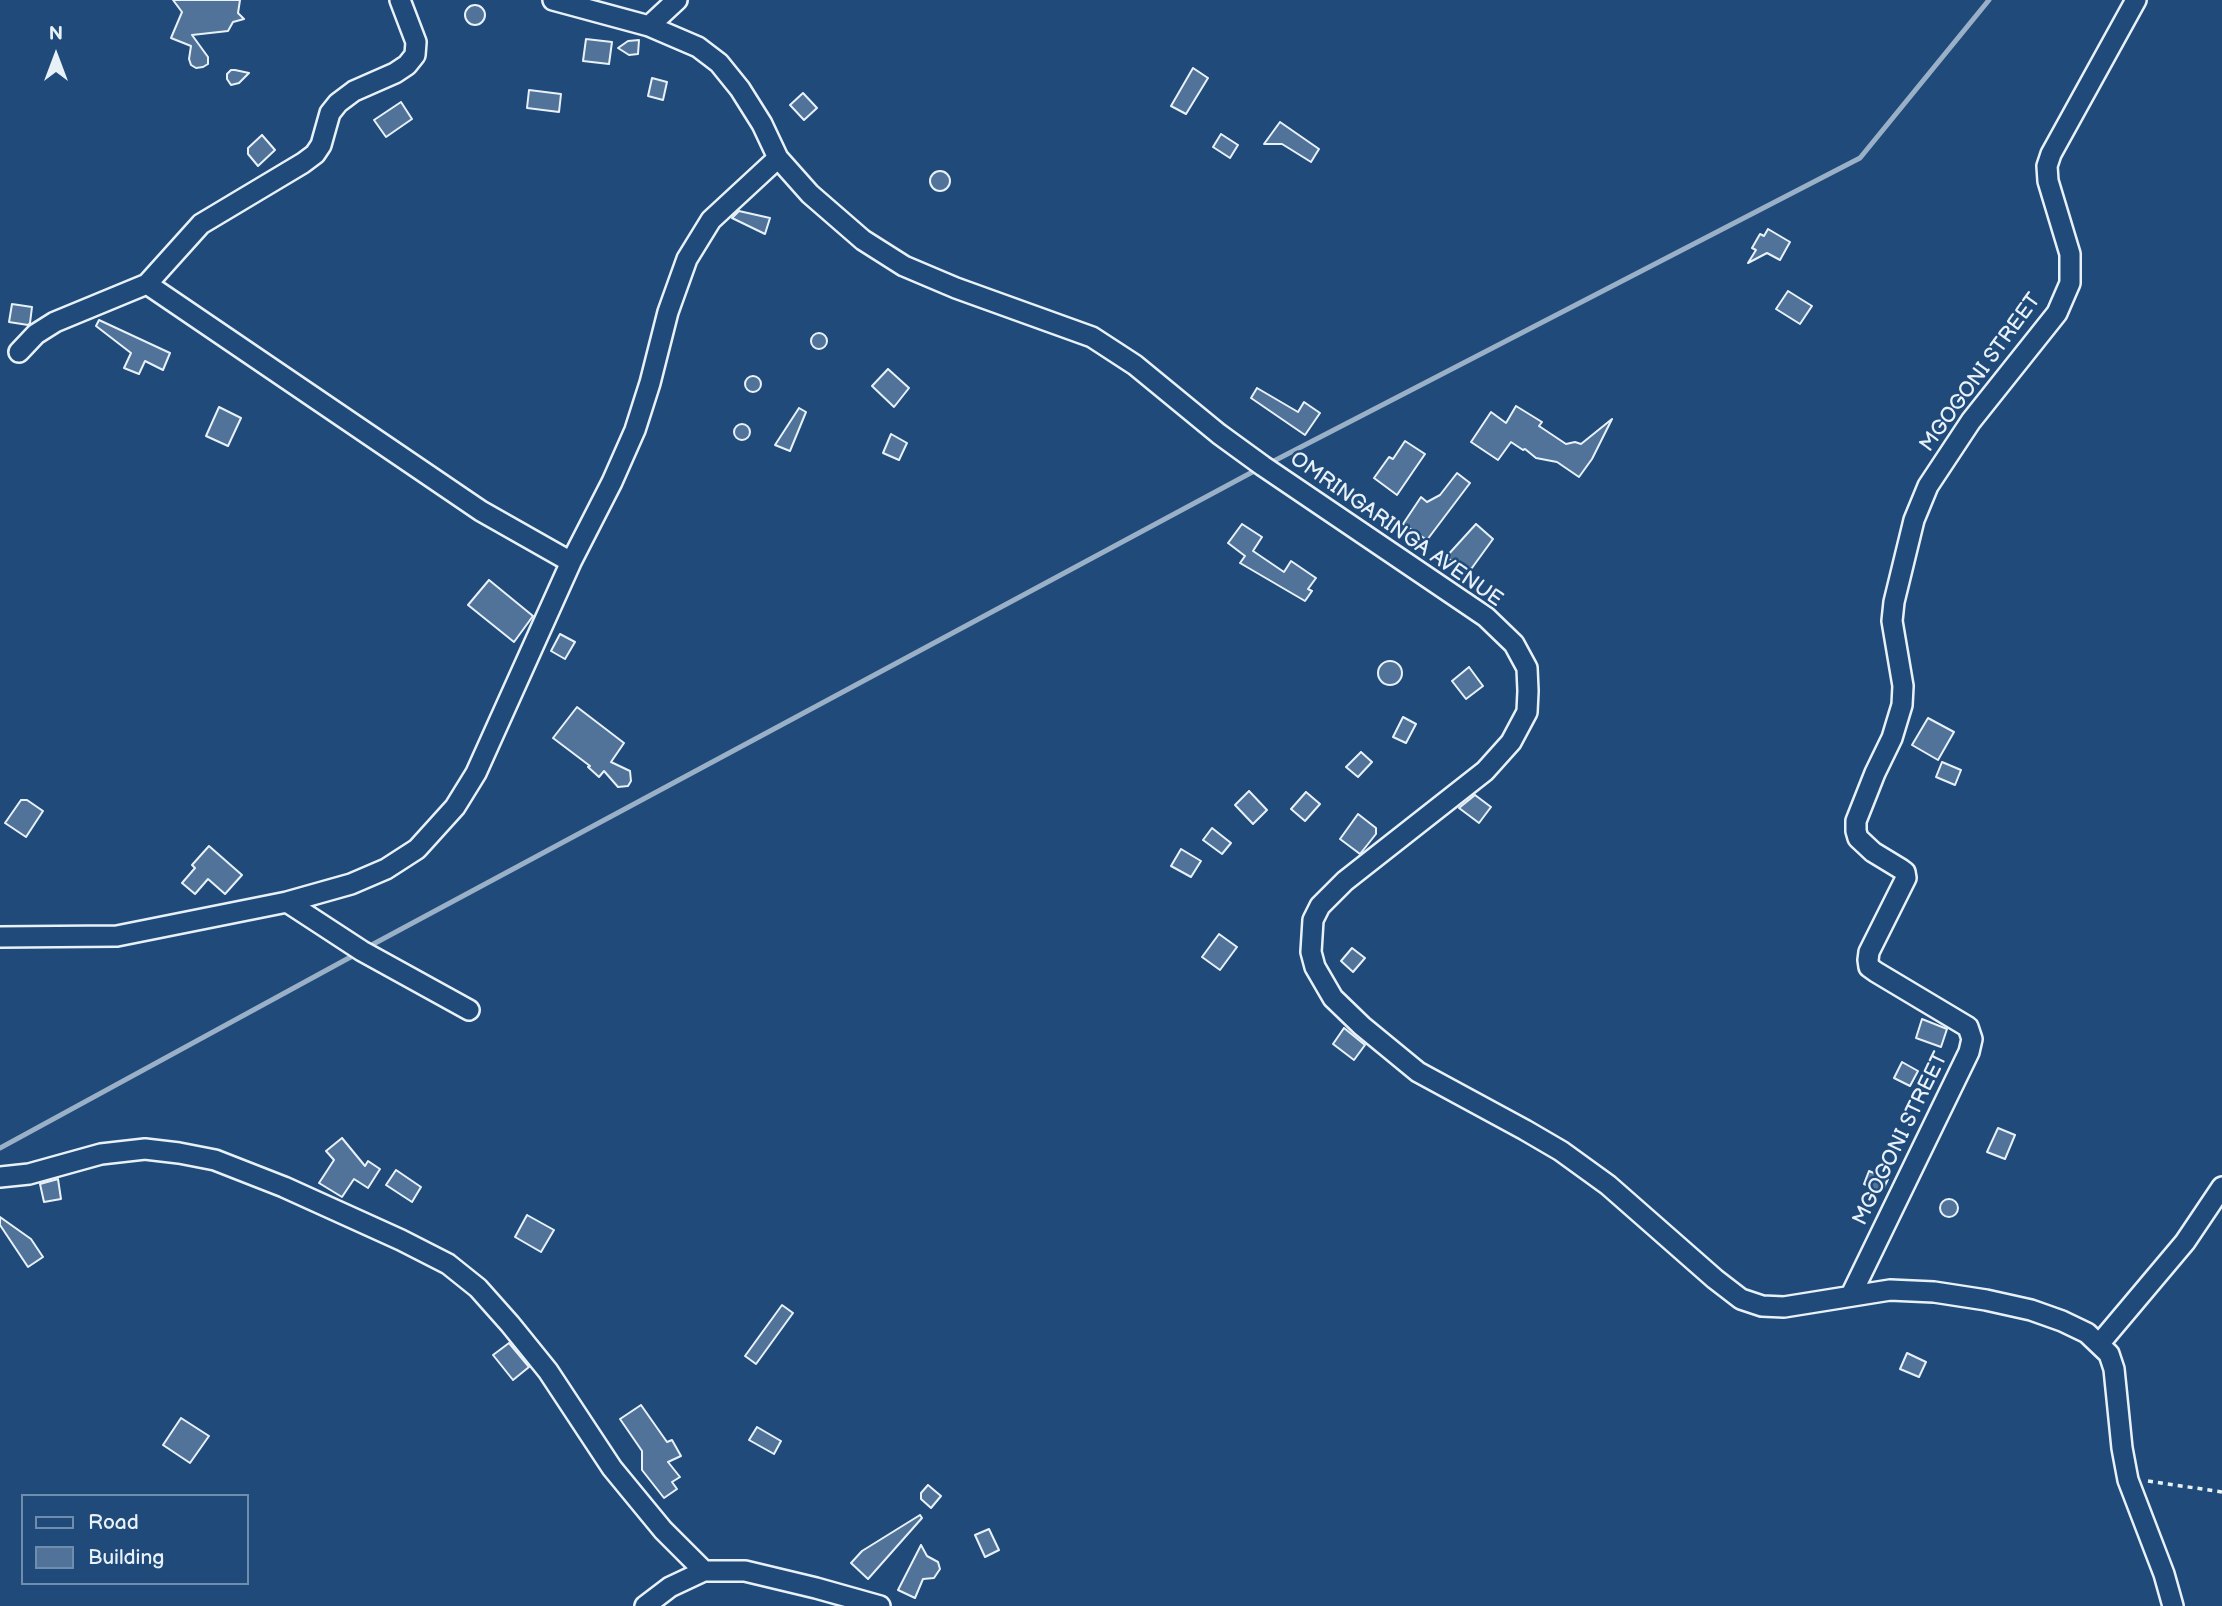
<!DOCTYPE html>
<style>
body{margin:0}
#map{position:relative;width:2222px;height:1606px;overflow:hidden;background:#1f4a7a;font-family:"Balsamiq Sans",sans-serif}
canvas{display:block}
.legend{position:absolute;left:21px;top:1494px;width:228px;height:91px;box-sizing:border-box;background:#1f4a7a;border:2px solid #6f8dac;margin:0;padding:9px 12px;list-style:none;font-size:21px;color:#e8f1f8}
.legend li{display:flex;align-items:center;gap:14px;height:35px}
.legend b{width:35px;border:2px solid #6f8dac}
.north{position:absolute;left:21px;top:21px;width:70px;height:70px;-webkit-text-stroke:5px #1f4a7a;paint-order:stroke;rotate:0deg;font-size:19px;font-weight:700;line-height:28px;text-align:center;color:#e8f1f8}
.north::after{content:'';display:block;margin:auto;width:24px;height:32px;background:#e8f1f8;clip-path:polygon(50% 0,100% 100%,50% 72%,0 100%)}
</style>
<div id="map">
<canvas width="2222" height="1606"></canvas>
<ul class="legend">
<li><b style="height:9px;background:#1f4a7a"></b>Road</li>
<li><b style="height:19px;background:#517399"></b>Building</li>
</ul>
<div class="north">N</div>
</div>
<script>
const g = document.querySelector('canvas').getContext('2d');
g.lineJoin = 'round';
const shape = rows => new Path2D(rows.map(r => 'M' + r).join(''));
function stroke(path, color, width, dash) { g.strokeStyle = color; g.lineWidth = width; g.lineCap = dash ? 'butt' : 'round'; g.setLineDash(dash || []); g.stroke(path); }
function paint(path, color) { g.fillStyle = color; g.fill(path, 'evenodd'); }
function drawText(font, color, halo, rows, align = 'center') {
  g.font = font + ' "Balsamiq Sans",sans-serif'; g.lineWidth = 5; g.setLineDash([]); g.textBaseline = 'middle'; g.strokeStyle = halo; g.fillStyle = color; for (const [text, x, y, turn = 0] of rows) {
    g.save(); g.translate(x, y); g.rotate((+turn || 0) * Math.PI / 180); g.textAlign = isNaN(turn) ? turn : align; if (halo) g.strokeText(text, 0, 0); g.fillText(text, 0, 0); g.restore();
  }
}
const stream = shape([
 [1270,463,1860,158,1989,0],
 [366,948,1258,469],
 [0,1148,358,953]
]);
const building = shape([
 [173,0,240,0,238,13,244,19,233,22,228,31,192,35,208,57,208,64,203,67,196,68,191,65,189,59,191,46,171,38,182,12,173,0],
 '465 15a10 10 0 1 1 20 0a10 10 0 1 1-20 0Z',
 [586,39,612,42,609,64,583,61,586,39],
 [639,40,638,54,629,55,618,48,628,41,639,40],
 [1193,68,1208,78,1186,114,1171,106,1193,68],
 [231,70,235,70,249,73,239,83,231,85,227,79,227,74,231,70],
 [652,78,667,82,663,100,648,96,652,78],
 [529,90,561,94,559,112,527,108,529,90],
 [803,93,817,108,804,120,790,105,803,93],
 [401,102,412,119,386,137,374,120,401,102],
 [1280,122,1319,149,1311,162,1282,144,1264,144,1280,122],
 [1221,134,1238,145,1230,158,1213,147,1221,134],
 [262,135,275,150,258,166,248,154,248,148,262,135],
 '930 181a10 10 0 1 1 20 0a10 10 0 1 1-20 0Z',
 [739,211,770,218,765,234,732,218,739,211],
 [1768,229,1790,242,1780,260,1767,253,1748,263,1756,250,1752,248,1760,234,1764,236,1768,229],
 [1788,291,1812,306,1800,324,1776,309,1788,291],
 [12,304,32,307,30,323,28,325,9,322,12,304],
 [99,320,170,353,163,370,145,361,139,374,124,368,131,353,96,326,99,320],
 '811 341a8 8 0 1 1 16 0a8 8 0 1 1-16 0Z',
 [888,369,909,388,894,407,872,386,888,369],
 '745 384a8 8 0 1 1 16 0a8 8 0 1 1-16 0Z',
 [1257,388,1298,412,1304,402,1320,413,1305,435,1251,398,1257,388],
 [1516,406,1542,422,1539,426,1566,444,1575,442,1581,444,1612,419,1592,459,1579,477,1557,462,1536,458,1525,449,1523,450,1511,442,1498,460,1471,442,1491,412,1506,423,1516,406],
 [219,407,241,418,228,446,206,436,219,407],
 [799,408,806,412,790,451,775,445,799,408],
 '734 432a8 8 0 1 1 16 0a8 8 0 1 1-16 0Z',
 [891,434,907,443,899,460,883,453,891,434],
 [1405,441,1425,454,1397,495,1374,478,1389,457,1393,459,1405,441],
 [1457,473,1470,483,1427,540,1403,524,1421,497,1427,502,1440,495,1457,473],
 [1242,524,1262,537,1253,551,1284,572,1291,561,1316,578,1308,589,1312,591,1305,601,1240,563,1245,556,1228,543,1242,524],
 [1476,524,1493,539,1469,572,1446,557,1476,524],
 [489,580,533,616,514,642,468,605,489,580],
 [560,634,575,642,565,659,551,651,560,634],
 '1378 673a12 12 0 1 1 24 0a12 12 0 1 1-24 0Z',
 [1469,667,1483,686,1466,699,1452,681,1469,667],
 [577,707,624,743,611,762,630,771,631,781,628,786,618,787,604,771,599,777,588,767,590,766,553,738,577,707],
 [1403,717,1416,724,1406,743,1393,737,1403,717],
 [1928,718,1954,732,1938,760,1912,745,1928,718],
 [1361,752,1372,762,1358,777,1346,767,1361,752],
 [1942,762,1961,770,1955,785,1936,777,1942,762],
 [1249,791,1267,810,1253,824,1235,805,1249,791],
 [1306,792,1320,804,1305,821,1291,809,1306,792],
 [1475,795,1491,807,1479,823,1459,808,1475,795],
 [21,800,27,800,43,811,26,837,5,823,21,800],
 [1358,814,1376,828,1376,834,1360,854,1340,839,1358,814],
 [1212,828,1231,843,1222,854,1203,840,1212,828],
 [209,846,242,875,225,894,208,879,195,894,182,883,195,868,192,865,209,846],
 [1181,849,1201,861,1191,877,1171,866,1181,849],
 [1219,934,1237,947,1220,970,1202,957,1219,934],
 [1352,948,1365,958,1353,972,1341,961,1352,948],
 [1922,1019,1947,1029,1941,1047,1916,1038,1922,1019],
 [1344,1028,1365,1045,1354,1060,1333,1044,1344,1028],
 [1902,1062,1918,1071,1910,1086,1894,1078,1902,1062],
 [1998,1128,2015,1135,2005,1159,1987,1152,1998,1128],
 [342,1138,365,1166,368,1161,380,1169,368,1188,354,1179,342,1197,319,1183,334,1160,326,1151,342,1138],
 [396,1170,421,1187,412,1202,386,1185,396,1170],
 [1869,1171,1888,1179,1882,1192,1864,1184,1869,1171],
 [58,1179,61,1199,44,1202,40,1184,58,1179],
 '1940 1208a9 9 0 1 1 18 0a9 9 0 1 1-18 0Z',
 [527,1215,554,1230,541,1252,515,1237,527,1215],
 [0,1217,31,1239,43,1257,28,1267,0,1225,0,1217],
 [782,1305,793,1313,756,1364,745,1356,782,1305],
 [509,1343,529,1367,513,1380,493,1355,509,1343],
 [1907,1353,1926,1362,1919,1377,1900,1369,1907,1353],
 [641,1405,667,1442,672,1440,681,1456,668,1462,680,1477,672,1482,677,1489,664,1498,642,1470,642,1451,620,1419,641,1405],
 [181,1418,209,1436,190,1463,163,1445,181,1418],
 [757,1427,781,1441,774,1454,749,1440,757,1427],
 [928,1485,941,1496,931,1508,921,1499,921,1493,928,1485],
 [920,1515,922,1518,868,1579,851,1563,862,1551,920,1515],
 [989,1529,999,1550,985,1557,975,1535,989,1529],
 [921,1545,927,1556,938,1562,940,1569,934,1578,923,1579,915,1598,898,1590,921,1545]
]);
const path = shape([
 [2148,1481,2222,1492]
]);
const minor = shape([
 [553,0,649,26,698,47,719,63,740,89,762,124,778,158,810,194,863,240,904,266,956,288,1092,337,1135,365,1219,434,1263,466,1486,617,1514,644,1527,668,1528,691,1527,712,1511,742,1485,771,1345,881,1320,906,1313,920,1311,952,1315,967,1333,998,1362,1026,1418,1072,1525,1130,1561,1151,1608,1185,1715,1279,1741,1299,1762,1306,1784,1307,1890,1290,1934,1292,1986,1300,2031,1310,2062,1321,2087,1333,2109,1354,2114,1369,2122,1448,2128,1480,2164,1574,2173,1606],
 [649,26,677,0],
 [147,284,481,511,571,562],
 [19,352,36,334,55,322,147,284,201,224,303,163,315,154,321,145,330,113,338,103,354,91,395,73,407,65,415,55,416,42,400,0],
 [287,902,362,951,469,1010],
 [0,937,117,936,287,902,351,884,386,869,417,849,455,807,476,773,571,562,612,482,635,430,650,383,668,312,687,259,711,220,778,158],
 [0,1177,29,1174,101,1154,145,1149,179,1153,215,1160,284,1187,401,1240,448,1264,478,1288,510,1324,548,1371,612,1468,663,1530,704,1571],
 [1851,1295,1969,1052,1972,1039,1968,1027,1876,972,1869,967,1868,960,1869,952,1906,878,1905,872,1901,869,1873,852,1858,838,1856,831,1856,821,1875,773,1892,738,1902,705,1903,686,1892,621,1894,602,1914,520,1928,486,1971,421,2057,313,2070,283,2070,254,2048,181,2047,166,2051,154,2136,0],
 [2100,1343,2185,1242,2222,1187],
 [645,1606,670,1587,704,1571,745,1571,816,1588,880,1606]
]);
const streetNames = [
 ["MGOGONI STREET",1981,373,-54],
 ["OMRINGARINGA AVENUE",1396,530,35],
 ["MGOGONI STREET",1901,1139,-64]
];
stroke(stream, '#9ab0c7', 5);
paint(building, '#517399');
stroke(building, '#e8f1f8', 2);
stroke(minor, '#e8f1f8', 24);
stroke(path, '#e8f1f8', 3.5, [5, 5]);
stroke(minor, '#1f4a7a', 19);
drawText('21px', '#e8f1f8', '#1f4a7a', streetNames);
</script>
